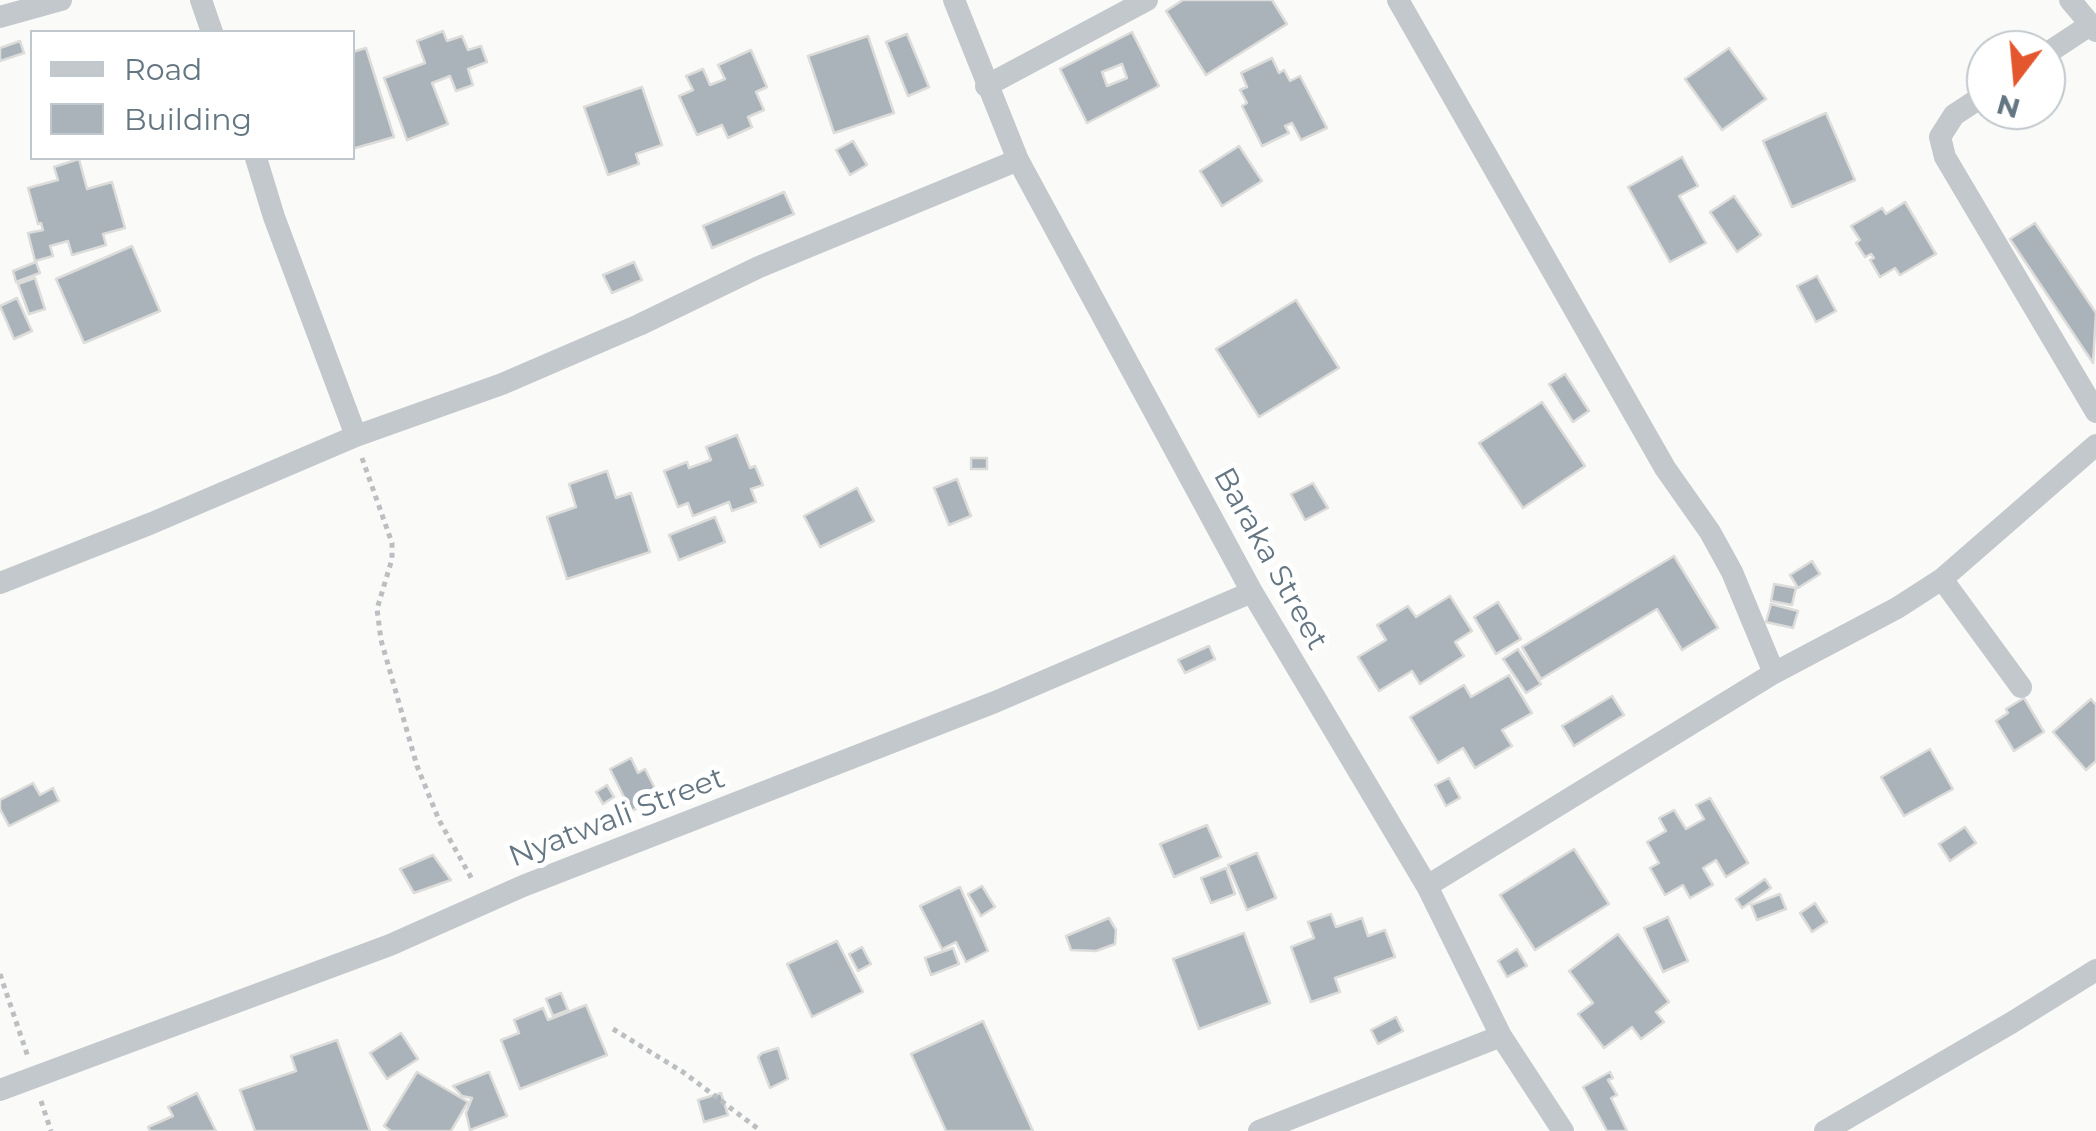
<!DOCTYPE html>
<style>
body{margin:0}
#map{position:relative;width:2096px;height:1131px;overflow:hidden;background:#fafaf8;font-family:Montserrat,sans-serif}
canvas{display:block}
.legend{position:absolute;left:30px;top:30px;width:325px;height:130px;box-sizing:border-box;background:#fff;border:2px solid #c1c8cd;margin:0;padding:12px 18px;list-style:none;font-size:30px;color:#657683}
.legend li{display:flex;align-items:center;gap:20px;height:50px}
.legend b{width:50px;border:2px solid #c1c8cd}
.north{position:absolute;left:1966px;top:30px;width:100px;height:100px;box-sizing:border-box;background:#fff;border:2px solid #c1c8cd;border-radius:50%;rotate:196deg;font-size:28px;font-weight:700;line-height:40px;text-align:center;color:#657683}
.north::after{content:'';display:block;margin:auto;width:35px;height:45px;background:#e4572e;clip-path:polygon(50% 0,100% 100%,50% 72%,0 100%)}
</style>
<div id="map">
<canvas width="2096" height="1131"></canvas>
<ul class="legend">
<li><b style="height:12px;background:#c3c8cc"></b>Road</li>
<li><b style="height:28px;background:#aab3b9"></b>Building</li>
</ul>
<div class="north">N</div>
</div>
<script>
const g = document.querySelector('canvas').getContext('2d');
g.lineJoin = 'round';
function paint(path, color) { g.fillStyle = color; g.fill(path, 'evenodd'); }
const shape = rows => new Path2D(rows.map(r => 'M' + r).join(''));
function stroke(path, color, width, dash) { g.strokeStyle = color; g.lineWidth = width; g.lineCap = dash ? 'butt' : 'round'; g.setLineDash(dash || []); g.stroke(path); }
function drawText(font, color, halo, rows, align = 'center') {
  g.font = font + ' Montserrat,sans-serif'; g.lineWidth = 10; g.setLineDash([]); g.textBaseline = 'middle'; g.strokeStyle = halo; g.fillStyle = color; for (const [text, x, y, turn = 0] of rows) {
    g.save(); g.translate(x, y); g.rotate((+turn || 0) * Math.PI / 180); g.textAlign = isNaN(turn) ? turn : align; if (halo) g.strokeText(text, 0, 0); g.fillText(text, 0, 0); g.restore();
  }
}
const building = shape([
 [1183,0,1272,0,1287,24,1206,75,1166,11,1183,0],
 [443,31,447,41,462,36,468,50,481,46,487,62,468,69,473,85,456,91,450,76,432,83,448,124,407,140,384,78,425,63,417,41,443,31],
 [1132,32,1159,86,1087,123,1060,69,1132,32],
 [1122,64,1127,78,1107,86,1102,72,1122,64],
 [907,34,929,87,908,96,886,42,907,34],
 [868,36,894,113,834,133,808,56,868,36],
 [20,41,24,53,0,61,0,48,20,41],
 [366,48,394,137,352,149,352,52,366,48],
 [1729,48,1766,99,1722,130,1685,79,1729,48],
 [751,50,767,87,756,92,764,110,748,117,752,127,728,138,722,125,697,135,679,96,693,90,686,76,703,69,710,85,725,79,718,65,751,50],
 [1272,58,1279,73,1284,70,1290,81,1300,76,1327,128,1301,140,1292,123,1285,126,1289,133,1262,146,1242,106,1247,103,1240,90,1247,87,1241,73,1272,58],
 [642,87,662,145,636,154,639,164,608,175,584,107,642,87],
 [1826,113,1855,180,1792,207,1763,141,1826,113],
 [853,141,867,165,850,175,836,150,853,141],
 [1239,146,1262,181,1222,206,1200,171,1239,146],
 [1682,157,1698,186,1679,196,1706,243,1670,262,1628,187,1682,157],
 [79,159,87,189,112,182,125,228,103,234,106,245,72,255,68,241,50,246,53,256,35,261,28,233,43,230,41,223,38,224,28,188,58,180,54,167,79,159],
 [784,192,794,214,712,248,703,226,784,192],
 [1734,196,1761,235,1737,252,1710,212,1734,196],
 [1905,202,1936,254,1900,275,1895,268,1880,277,1870,260,1874,258,1871,254,1865,257,1856,243,1860,240,1851,226,1882,208,1886,214,1905,202],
 [2035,223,2096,313,2093,363,2010,239,2035,223],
 [132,246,160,311,84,343,56,279,132,246],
 [36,262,40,273,16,282,13,271,36,262],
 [634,262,642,280,612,293,603,275,634,262],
 [1817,276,1836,311,1816,322,1797,286,1817,276],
 [35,278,45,309,29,314,18,284,35,278],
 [17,298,32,331,14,339,0,306,17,298],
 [1296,300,1339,368,1259,417,1216,349,1296,300],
 [1565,374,1589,411,1573,422,1549,384,1565,374],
 [1542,402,1585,466,1523,508,1479,443,1542,402],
 [737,435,750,468,755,466,763,485,751,489,756,502,732,511,729,502,693,516,688,503,678,507,664,471,687,462,689,468,711,460,706,447,737,435],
 [971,458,987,458,987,469,971,469,971,458],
 [607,471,616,498,631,493,650,552,567,579,547,517,576,507,569,484,607,471],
 [957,479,971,516,949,525,934,488,957,479],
 [1313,483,1328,508,1305,520,1291,494,1313,483],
 [857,488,874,521,820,547,804,516,857,488],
 [715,517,725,542,679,560,669,535,715,517],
 [1674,556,1718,628,1682,650,1657,609,1541,679,1522,647,1674,556],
 [1812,561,1820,574,1798,588,1790,575,1812,561],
 [1774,584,1796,588,1792,605,1771,601,1774,584],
 [1450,596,1472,631,1455,642,1464,656,1420,684,1412,671,1379,691,1358,657,1386,640,1377,625,1408,606,1416,617,1450,596],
 [1498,602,1521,639,1496,654,1474,617,1498,602],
 [1771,604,1798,611,1793,628,1766,622,1771,604],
 [1209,646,1215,659,1185,673,1178,660,1209,646],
 [1518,649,1541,684,1526,693,1503,659,1518,649],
 [1509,675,1532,713,1502,730,1512,746,1475,768,1463,748,1438,763,1410,717,1464,685,1471,697,1509,675],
 [1612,696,1624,715,1574,746,1562,726,1612,696],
 [2024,698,2044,732,2014,751,1996,721,2008,713,2006,709,2024,698],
 [2091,699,2096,705,2096,761,2086,770,2053,732,2091,699],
 [1930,749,1953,789,1904,816,1881,777,1930,749],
 [631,758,638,773,645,769,660,798,631,811,610,769,631,758],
 [1449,778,1460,798,1446,806,1435,785,1449,778],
 [33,783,40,795,53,788,59,801,9,826,0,809,0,800,33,783],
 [607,785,614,797,603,804,596,792,607,785],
 [1710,798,1748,863,1726,877,1716,860,1703,868,1713,885,1690,898,1683,885,1665,895,1650,868,1659,863,1647,842,1666,831,1659,818,1674,810,1686,829,1704,819,1696,805,1710,798],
 [1207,825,1221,857,1174,877,1160,844,1207,825],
 [1965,827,1976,843,1950,861,1939,844,1965,827],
 [1574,849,1609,904,1535,950,1500,895,1574,849],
 [1257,853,1276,898,1247,910,1228,865,1257,853],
 [433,855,451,880,414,893,400,869,433,855],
 [1226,868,1235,894,1211,903,1201,878,1226,868],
 [1765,879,1771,888,1742,908,1736,899,1765,879],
 [982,886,995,907,981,916,968,894,982,886],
 [960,887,988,951,966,962,956,942,942,949,920,906,960,887],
 [1780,894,1786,909,1757,920,1751,905,1780,894],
 [1815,903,1827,922,1812,932,1800,913,1815,903],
 [1331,914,1336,927,1362,918,1368,936,1385,930,1395,957,1335,978,1340,992,1311,1002,1291,947,1314,938,1308,922,1331,914],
 [1668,917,1688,961,1663,972,1644,928,1668,917],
 [1109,918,1116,930,1115,944,1096,951,1071,950,1066,936,1109,918],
 [1244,933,1270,1003,1199,1029,1173,959,1244,933],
 [1618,934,1669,1002,1656,1012,1664,1022,1641,1039,1632,1027,1604,1048,1578,1014,1593,1003,1569,971,1618,934],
 [837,941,863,992,812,1017,787,964,837,941],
 [862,947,871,964,858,971,849,954,862,947],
 [953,948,959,964,931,975,925,958,953,948],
 [1517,949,1527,966,1507,977,1498,961,1517,949],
 [561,993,568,1010,553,1016,546,999,561,993],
 [586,1005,607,1055,520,1089,501,1040,519,1033,514,1020,543,1008,548,1020,586,1005],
 [1396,1017,1403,1031,1378,1044,1371,1030,1396,1017],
 [983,1021,1033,1131,946,1131,911,1054,983,1021],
 [401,1033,418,1059,387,1079,370,1053,401,1033],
 [337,1040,370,1131,255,1131,240,1090,296,1071,291,1056,337,1040],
 [778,1048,788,1079,770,1088,758,1057,762,1053,778,1048],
 [417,1072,468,1102,451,1131,391,1131,384,1126,417,1072],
 [489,1072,507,1116,470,1130,466,1113,472,1098,462,1096,453,1086,489,1072],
 [1610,1072,1613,1078,1608,1080,1617,1095,1611,1098,1627,1131,1607,1131,1583,1087,1610,1072],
 [197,1093,216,1131,150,1131,148,1127,173,1116,168,1107,197,1093],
 [721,1093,728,1115,704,1122,698,1100,721,1093]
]);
const path = shape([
 [362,458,392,543,392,559,377,609,381,640,417,766,439,820,473,881],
 [0,974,28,1057],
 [613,1029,683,1072,761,1131],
 [41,1101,51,1131]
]);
const street = shape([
 [201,0,212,32],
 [954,0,1018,160,1252,592,1427,886,1501,1036,1563,1131],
 [1398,0,1665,468,1710,532,1732,572,1774,673],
 [2070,0,2096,31],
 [0,17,61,0],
 [2046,54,2090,25],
 [986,86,1147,0],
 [1986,94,1954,115,1940,137,1945,157,2096,412],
 [256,158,274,217,356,436],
 [1942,579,2021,687],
 [0,583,152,523,356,436,502,384,639,325,759,267,1018,160],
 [1427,886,1774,673,1897,608,1942,579,2096,445],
 [0,1090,390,945,523,886,995,702,1252,592],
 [1259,1131,1501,1036],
 [1825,1131,2011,1023,2096,970]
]);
const streetNames = [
 ["Baraka Street",1270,559,61],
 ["Nyatwali Street",617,818,-21]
];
paint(building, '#aab3b9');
stroke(building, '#dcdcda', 2.5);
stroke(path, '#bbbfc2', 5, [5, 5]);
stroke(street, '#c3c8cc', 22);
drawText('30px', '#657683', '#fff', streetNames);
</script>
